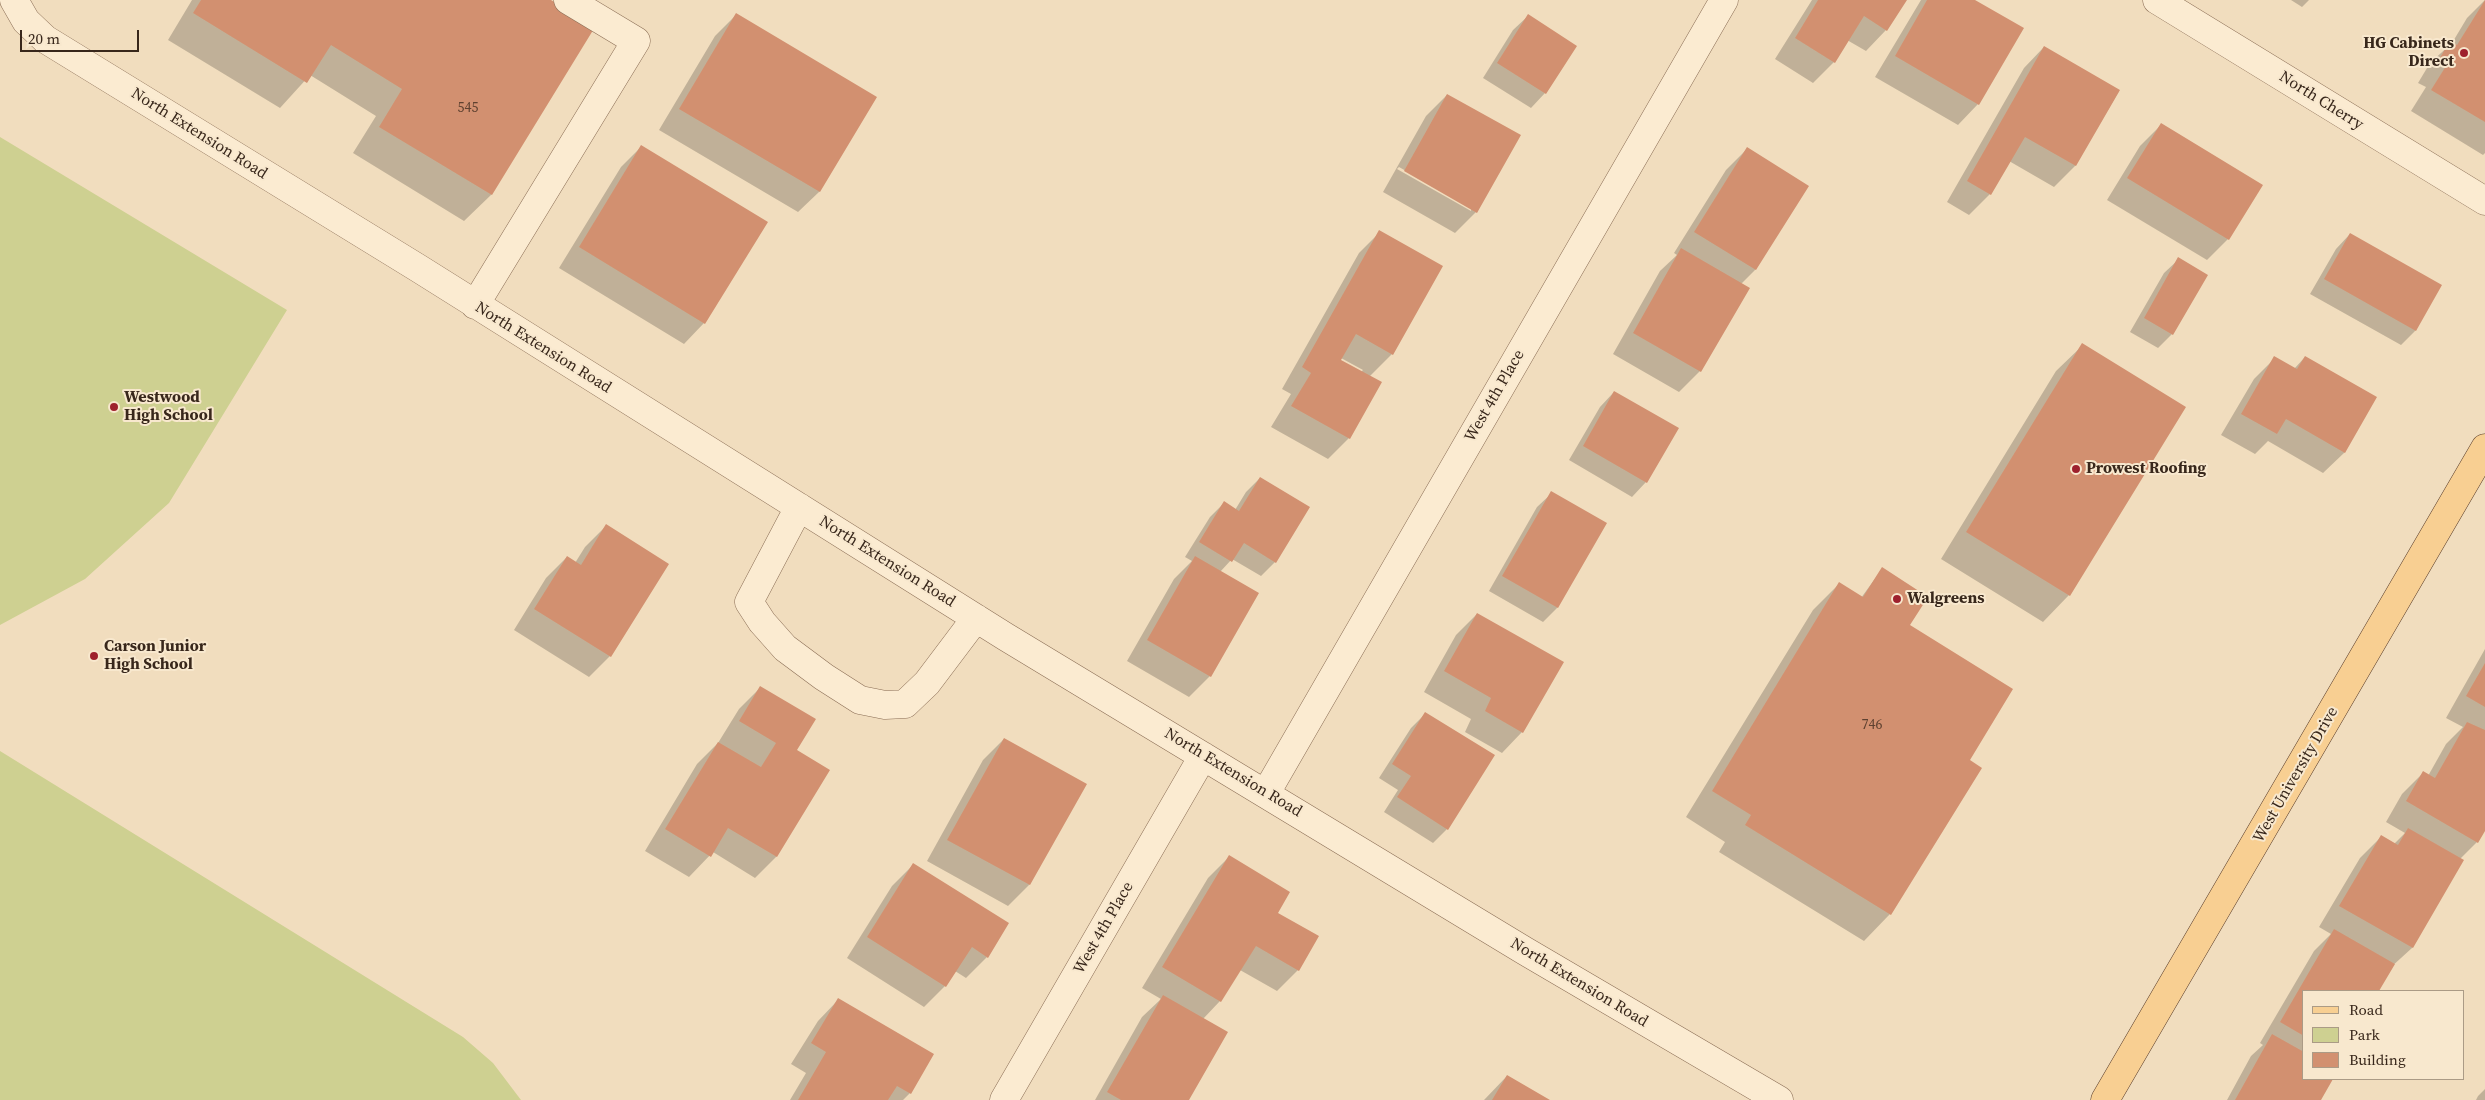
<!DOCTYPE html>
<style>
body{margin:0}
#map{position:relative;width:2485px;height:1100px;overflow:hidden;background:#f1ddbe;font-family:"Source Serif 4",serif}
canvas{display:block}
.legend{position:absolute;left:2302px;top:990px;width:162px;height:90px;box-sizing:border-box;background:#f8e8ce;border:1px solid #ab9b86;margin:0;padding:6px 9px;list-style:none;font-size:15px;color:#38271b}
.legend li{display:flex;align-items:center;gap:10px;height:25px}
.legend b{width:25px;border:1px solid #ab9b86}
.scale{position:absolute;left:20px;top:30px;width:119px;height:22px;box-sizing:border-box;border:2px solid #38271b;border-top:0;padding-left:6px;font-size:15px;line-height:18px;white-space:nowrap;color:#38271b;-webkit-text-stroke:4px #f8e8ce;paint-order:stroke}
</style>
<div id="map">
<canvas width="2485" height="1100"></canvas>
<ul class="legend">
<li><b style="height:6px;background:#f8cf92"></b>Road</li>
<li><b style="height:14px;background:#ced091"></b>Park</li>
<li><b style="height:14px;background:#d29070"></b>Building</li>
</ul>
<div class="scale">20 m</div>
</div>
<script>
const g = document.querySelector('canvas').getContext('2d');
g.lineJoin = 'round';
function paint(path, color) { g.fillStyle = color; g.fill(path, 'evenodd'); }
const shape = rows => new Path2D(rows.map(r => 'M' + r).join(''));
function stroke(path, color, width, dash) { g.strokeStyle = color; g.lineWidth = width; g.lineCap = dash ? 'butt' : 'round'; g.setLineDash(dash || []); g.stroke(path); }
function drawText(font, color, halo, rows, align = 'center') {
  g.font = font + ' "Source Serif 4",serif'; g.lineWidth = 4; g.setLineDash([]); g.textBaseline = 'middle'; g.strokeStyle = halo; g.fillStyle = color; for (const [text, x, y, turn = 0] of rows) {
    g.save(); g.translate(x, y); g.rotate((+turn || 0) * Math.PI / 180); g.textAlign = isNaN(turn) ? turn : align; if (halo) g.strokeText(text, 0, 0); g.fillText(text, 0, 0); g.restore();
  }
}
const green = shape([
 [0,137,287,310,169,503,85,579,0,625],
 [0,751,463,1037,493,1063,521,1100,0,1100]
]);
const shadow = shape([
 [192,0,548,0,593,27,491,195,464,221,353,153,376,116,310,75,280,108,168,40],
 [1812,0,1906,0,1886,30,1866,51,1847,40,1834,62,1813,83,1775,59],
 [1921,0,1972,0,1978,104,1958,125,1875,77],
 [2291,0,2309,0,2302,7],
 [2485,0,2485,153,2483,155,2411,111,2426,87,2418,83,2430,63,2452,43,2467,18],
 [736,15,875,97,819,192,798,212,659,130,715,36],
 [1528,16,1545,93,1531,108,1483,78,1513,30],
 [2044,47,2119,91,2075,166,2054,187,2009,161,1990,194,1969,215,1947,202,2024,68],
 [1447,95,1476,212,1455,233,1383,192,1426,116],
 [1399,167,1471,208,1471,211,1397,169],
 [2161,125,2261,185,2228,239,2207,260,2107,200,2140,146],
 [642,146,704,323,684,344,559,268,621,167],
 [1747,149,1807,186,1755,270,1741,284,1748,288,1700,371,1679,392,1613,354,1660,271,1677,255,1674,253,1726,170],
 [1380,232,1392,354,1369,377,1349,438,1328,459,1271,427,1291,394,1282,389,1359,253],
 [1341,358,1363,370,1361,372,1340,360],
 [2350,234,2440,286,2415,331,2401,345,2310,294,2336,249],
 [2179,259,2172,334,2158,348,2130,332,2164,273],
 [2083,345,2069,595,2043,622,1941,559,2056,371],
 [2305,357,2375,398,2344,453,2323,473,2268,441,2255,454,2221,435,2254,379,2275,358,2294,369],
 [1614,392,1646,482,1632,497,1569,460,1600,407],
 [1260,478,1275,562,1261,576,1232,559,1220,572,1210,676,1189,697,1127,661,1174,579,1192,561,1185,557,1210,517,1224,503,1235,510,1246,492],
 [1552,493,1605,524,1557,608,1543,622,1489,591,1537,507],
 [606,526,668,564,610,656,589,677,514,630,546,578,567,557,575,563,585,547],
 [1882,569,1968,761,1890,914,1864,941,1719,852,1725,842,1686,817,1813,610,1839,584,1861,598],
 [1477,614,1522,732,1502,753,1465,732,1471,719,1424,692,1456,635],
 [2485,649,2485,828,2477,842,2460,859,2462,861,2412,948,2390,968,2377,991,2304,991,2304,1079,2331,1079,2319,1100,2227,1100,2251,1056,2263,1045,2260,1043,2314,951,2331,934,2319,927,2360,858,2381,837,2394,844,2405,833,2386,822,2402,794,2423,773,2428,776,2446,744,2463,727,2446,718],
 [760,688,796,750,828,770,776,857,755,878,713,852,689,877,645,851,697,764,718,743,739,709],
 [1425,714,1447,829,1433,843,1384,812,1398,790,1379,778,1411,728],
 [1004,739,1085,784,1029,885,1008,906,927,861,983,760],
 [1229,857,1276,913,1298,970,1277,991,1240,970,1220,1001,1203,1019,1188,1100,1095,1100,1142,1017,1161,999,1142,988,1208,878],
 [913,865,987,957,966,978,955,971,945,986,924,1007,847,958,892,886],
 [838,1000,910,1093,903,1100,790,1100,806,1073,791,1064,818,1021],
 [1507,1076,1548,1100,1484,1100],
 [2485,1089,2485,1100,2476,1100,2478,1096]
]);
const building = shape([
 [201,0,551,0,595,27,492,195,379,127,402,89,331,45,307,83,193,13],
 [1818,0,1907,0,1887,31,1864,16,1835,63,1795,38],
 [1927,0,1975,0,2024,28,1979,105,1895,56],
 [2485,0,2485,122,2431,90,2446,66,2438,61,2450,41,2457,45],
 [736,13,877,97,820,192,679,109],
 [1528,14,1577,46,1546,94,1497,63],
 [2044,46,2120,90,2076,166,2025,137,1991,195,1967,181],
 [1447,94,1521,135,1477,213,1404,171],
 [2161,123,2263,185,2229,240,2127,178],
 [641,145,768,222,705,324,579,247],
 [1747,147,1809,186,1756,270,1694,232],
 [1379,230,1443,266,1393,355,1356,334,1341,360,1382,382,1350,439,1291,406,1311,373,1302,367],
 [2350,233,2442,285,2416,331,2324,279],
 [1681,248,1750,288,1701,372,1633,333],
 [2178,257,2208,275,2173,335,2144,318],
 [2082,343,2186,407,2070,596,1966,532],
 [2274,356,2297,369,2305,356,2377,397,2345,453,2286,419,2277,434,2241,414],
 [1614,391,1679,428,1647,483,1583,446],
 [1260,477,1310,507,1276,563,1244,543,1232,562,1199,542,1224,501,1239,511],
 [1551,491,1607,523,1558,608,1502,576],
 [606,524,669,564,611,657,534,609,567,556,581,565],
 [1195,556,1259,593,1211,677,1147,640],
 [1882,567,1928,597,1910,625,2013,689,1970,760,1982,768,1891,915,1745,825,1751,815,1712,791,1839,582,1863,597],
 [1477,613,1564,662,1523,733,1485,711,1491,698,1444,671],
 [2485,663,2485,707,2466,696],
 [760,686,816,719,797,750,830,770,777,857,728,828,711,857,665,829,718,742,761,767,776,743,739,721],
 [1425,712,1495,755,1448,830,1397,797,1411,776,1392,764],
 [2467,722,2485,730,2485,831,2478,843,2406,801,2423,771,2435,778],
 [1004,738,1087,784,1030,885,947,840],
 [2408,828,2464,860,2413,948,2339,906,2381,835,2398,845],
 [1229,855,1290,892,1278,913,1319,936,1299,971,1256,946,1221,1002,1162,967],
 [913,863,1009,923,988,958,972,947,946,987,867,937],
 [2334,929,2395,964,2379,991,2304,991,2304,1036,2280,1022],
 [1163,995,1228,1032,1189,1100,1121,1100,1107,1092],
 [838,998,934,1054,911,1094,897,1086,888,1100,798,1100,826,1052,811,1043],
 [2272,1034,2304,1052,2304,1079,2333,1079,2321,1100,2235,1100],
 [1507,1075,1550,1100,1492,1100]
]);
const minor = shape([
 [14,0,26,21,45,39,418,268,1006,637,1525,951,1779,1100],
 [2157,0,2485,201],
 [475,305,636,41,568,0],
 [799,507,749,602,762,622,785,648,824,677,860,700,885,705,905,704,927,683,976,618],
 [1266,793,1724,0],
 [1004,1100,1203,756]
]);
const major = shape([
 [2105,1100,2485,448]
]);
const markers = [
 [2464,53,5,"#9e212d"],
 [114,407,5,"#9e212d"],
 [2076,469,5,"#9e212d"],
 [1897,599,5,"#9e212d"],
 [94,656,5,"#9e212d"]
];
const numberNames = [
 ["545",468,108],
 ["746",1872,725]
];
const poiNames = [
 ["HG Cabinets",2454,44,"right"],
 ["Direct",2454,62,"right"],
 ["Westwood",124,398],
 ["High School",124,416],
 ["Prowest Roofing",2086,469],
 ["Walgreens",1907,599],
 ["Carson Junior",104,647],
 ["High School",104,665]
];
const streetNames = [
 ["North Cherry",2321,101,32],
 ["North Extension Road",199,134,32],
 ["North Extension Road",543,348,32],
 ["West 4th Place",1495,396,-60],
 ["North Extension Road",887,562,32],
 ["North Extension Road",1233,773,31],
 ["West University Drive",2296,775,-60],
 ["West 4th Place",1104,928,-60],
 ["North Extension Road",1579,983,31]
];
paint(green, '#ced091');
paint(shadow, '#0003');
paint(building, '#d29070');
stroke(minor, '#8a6d55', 29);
stroke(major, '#573b2a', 29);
stroke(minor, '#fbebd1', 28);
stroke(major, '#f8cf92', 28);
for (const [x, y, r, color] of markers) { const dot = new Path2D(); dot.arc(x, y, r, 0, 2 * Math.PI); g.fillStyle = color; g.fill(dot); stroke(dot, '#f8e8ce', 2); }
drawText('14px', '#5e4130', null, numberNames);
drawText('bold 16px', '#38271b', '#f8e8ce', poiNames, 'left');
drawText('16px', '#38271b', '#f8e8ce', streetNames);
</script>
